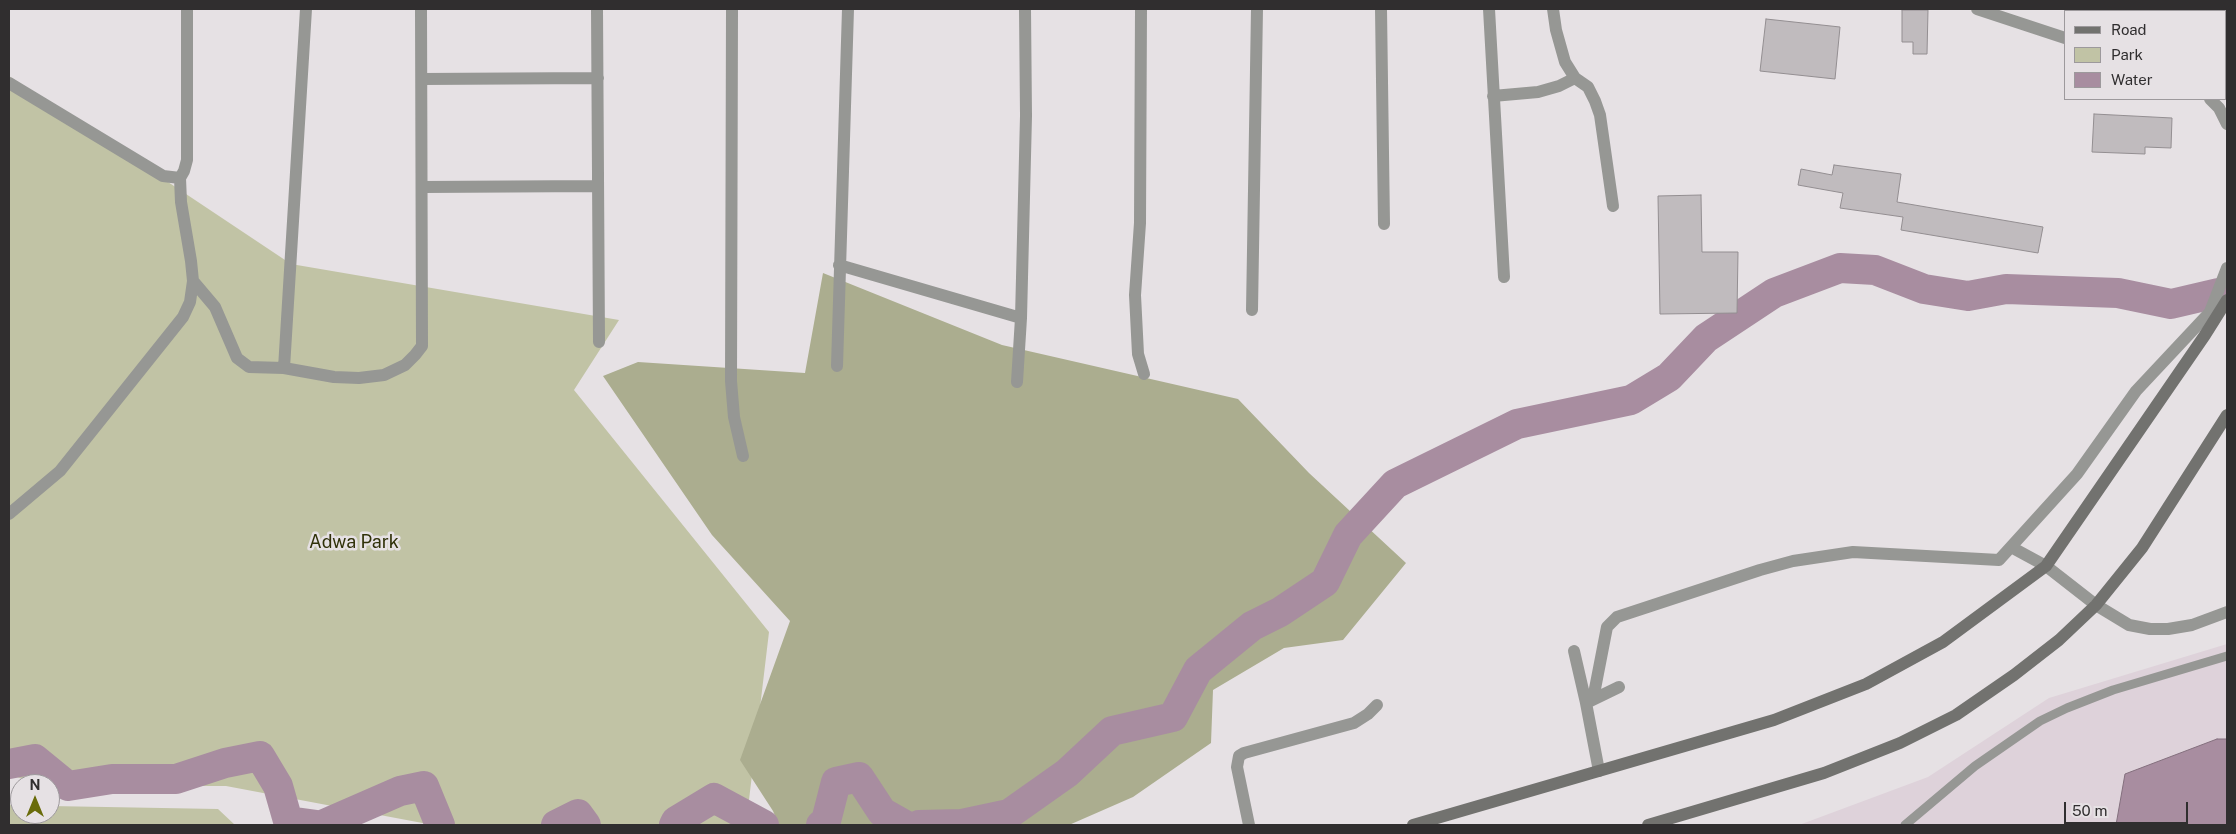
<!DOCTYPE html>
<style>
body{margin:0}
#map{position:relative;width:2236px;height:834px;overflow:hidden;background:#e6e1e4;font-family:"Public Sans",sans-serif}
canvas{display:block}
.frame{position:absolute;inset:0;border:10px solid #302e2f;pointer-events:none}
.legend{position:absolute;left:2064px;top:10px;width:162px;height:90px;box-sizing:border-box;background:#e6e1e4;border:1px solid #9d999c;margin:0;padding:6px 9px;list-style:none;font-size:15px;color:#302e2f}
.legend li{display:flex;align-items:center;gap:10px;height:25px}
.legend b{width:25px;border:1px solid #9d999c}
.north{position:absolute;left:10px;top:774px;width:50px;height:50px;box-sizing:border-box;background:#e6e1e4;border:1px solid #9d999c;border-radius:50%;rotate:0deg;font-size:14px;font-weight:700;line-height:20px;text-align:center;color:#302e2f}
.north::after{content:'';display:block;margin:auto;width:18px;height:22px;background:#696b0a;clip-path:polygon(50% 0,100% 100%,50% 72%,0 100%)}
.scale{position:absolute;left:2064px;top:802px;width:124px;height:22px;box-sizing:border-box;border:2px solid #302e2f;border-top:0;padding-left:6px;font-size:15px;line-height:18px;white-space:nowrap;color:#302e2f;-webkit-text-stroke:4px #e6e1e4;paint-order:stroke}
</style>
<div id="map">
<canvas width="2236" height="834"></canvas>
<div class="frame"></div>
<ul class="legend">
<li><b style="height:6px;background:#72726f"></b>Road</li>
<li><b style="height:14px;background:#c1c3a5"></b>Park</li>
<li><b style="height:14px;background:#a88da0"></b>Water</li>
</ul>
<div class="north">N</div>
<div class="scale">50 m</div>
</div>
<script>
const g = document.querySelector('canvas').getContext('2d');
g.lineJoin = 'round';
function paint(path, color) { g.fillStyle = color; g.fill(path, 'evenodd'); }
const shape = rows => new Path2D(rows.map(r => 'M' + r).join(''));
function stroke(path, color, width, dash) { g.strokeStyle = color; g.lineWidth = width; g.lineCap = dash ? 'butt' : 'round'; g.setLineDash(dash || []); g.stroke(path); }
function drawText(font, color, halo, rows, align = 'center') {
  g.font = font + ' "Public Sans",sans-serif'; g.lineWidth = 5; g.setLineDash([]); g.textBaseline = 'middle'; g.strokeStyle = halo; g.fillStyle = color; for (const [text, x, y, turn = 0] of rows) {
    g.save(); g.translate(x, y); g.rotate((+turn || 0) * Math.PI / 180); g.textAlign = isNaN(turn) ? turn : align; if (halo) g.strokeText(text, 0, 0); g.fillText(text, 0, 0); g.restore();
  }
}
const built = shape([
 [2227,644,2227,825,1799,825,1928,777,2049,698]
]);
const green = shape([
 [9,76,291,264,619,320,574,390,769,632,746,825,433,825,226,786,50,786,50,784,36,784,9,774],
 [9,805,20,806,20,814,50,814,50,806,218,809,235,825,9,825]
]);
const forest = shape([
 [823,273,1002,345,1238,399,1309,473,1406,563,1343,640,1284,648,1213,690,1211,743,1133,797,1069,825,779,825,773,811,740,760,790,621,712,535,603,376,638,362,805,373]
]);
const water = shape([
 [2217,739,2227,739,2227,825,2116,825,2125,774,2217,739]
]);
const river = shape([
 [9,764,35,759,68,786,112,779,176,779,225,763,260,756,278,786,288,821,317,825],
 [322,825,400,791,424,786,440,825],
 [556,825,578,814,586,825],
 [674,825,676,821,714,798,764,825],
 [821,825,826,821,836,782,859,777,882,812,905,825],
 [919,825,962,824,1009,814,1067,773,1112,731,1173,717,1198,670,1252,626,1280,612,1325,582,1348,535,1395,484,1517,424,1631,400,1669,377,1706,338,1774,293,1840,268,1875,270,1924,289,1968,296,2006,289,2118,293,2171,304,2218,293,2227,294]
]);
const building = shape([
 [1902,10,1928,10,1927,54,1913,54,1913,42,1902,42,1902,10],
 [1766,19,1840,27,1835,79,1760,71,1766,19],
 [2094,114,2172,118,2171,148,2145,147,2145,154,2092,152,2094,114],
 [1834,165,1901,174,1897,202,2043,227,2038,253,1901,230,1903,217,1840,208,1843,193,1798,185,1801,169,1832,175,1834,165],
 [1701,195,1702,252,1738,252,1737,313,1660,314,1658,196,1701,195]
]);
const lane = shape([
 [1905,825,1975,766,2040,721,2067,708,2113,690,2227,656]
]);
const street = shape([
 [597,9,599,342],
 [732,9,731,381,734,417,743,456],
 [1141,9,1140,223,1135,295,1138,354,1144,374],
 [1381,9,1384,224],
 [1489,9,1504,277],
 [1553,9,1556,30,1565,62,1575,78,1588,87,1595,101,1600,115,1613,206],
 [1977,9,2065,38],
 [2153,9,2153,11],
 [422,79,598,78],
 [9,83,163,176,180,178],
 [1493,96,1538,92,1559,86,1575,78],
 [2210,99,2219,108,2227,124],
 [423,187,598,186],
 [839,265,1021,318],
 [193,281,215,307,237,358,249,367,284,368,334,377,359,378,384,375,405,365,415,355,422,346,421,9],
 [1252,310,1257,9],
 [837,366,848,9],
 [284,368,306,9],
 [1017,382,1021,318,1026,116,1025,9],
 [9,514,60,471,183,317,190,302,193,281,191,261,181,202,180,178,184,171,187,160,187,9],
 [2011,547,2046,566,2096,605,2129,625,2150,629,2168,629,2192,625,2227,612],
 [1574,651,1586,703],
 [1593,699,1607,627,1617,617,1760,570,1793,561,1853,552,1999,560,2077,474,2136,391,2210,312,2227,268],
 [1599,771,1586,703,1619,687],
 [1249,825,1237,767,1239,756,1244,753,1354,723,1368,714,1377,705]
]);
const secondary = shape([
 [1413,825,1774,720,1866,684,1943,642,2046,566,2205,335,2227,300],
 [1648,825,1824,773,1900,743,1956,715,2014,675,2059,640,2096,605,2142,548,2227,415]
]);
const parkNames = [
 ["Adwa Park",354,542]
];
paint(built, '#ded2da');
paint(green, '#c1c3a5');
paint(forest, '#abad8f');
paint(water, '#a88da0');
stroke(water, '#84707e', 1);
stroke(river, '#a88da0', 30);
paint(building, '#c0bbbe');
stroke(building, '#938e91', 1);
stroke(lane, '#969794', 9);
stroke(street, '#969794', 12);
stroke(secondary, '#72726f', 12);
drawText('18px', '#303109', '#e6e1e4', parkNames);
</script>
